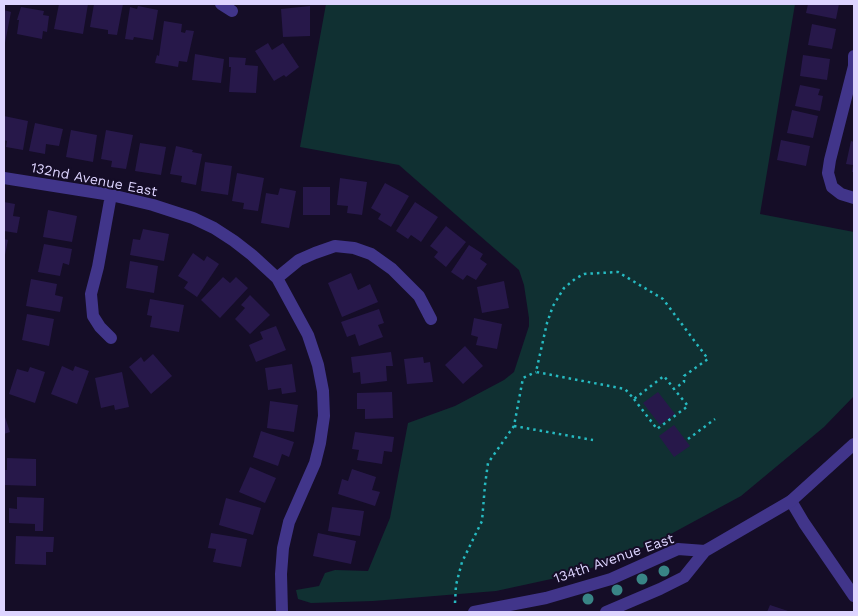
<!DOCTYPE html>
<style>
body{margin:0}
#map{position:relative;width:858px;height:616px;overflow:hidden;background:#150d27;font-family:"Work Sans",sans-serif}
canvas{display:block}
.frame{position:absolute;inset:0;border:5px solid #ddd4ff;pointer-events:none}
</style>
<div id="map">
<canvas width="858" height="616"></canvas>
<div class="frame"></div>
</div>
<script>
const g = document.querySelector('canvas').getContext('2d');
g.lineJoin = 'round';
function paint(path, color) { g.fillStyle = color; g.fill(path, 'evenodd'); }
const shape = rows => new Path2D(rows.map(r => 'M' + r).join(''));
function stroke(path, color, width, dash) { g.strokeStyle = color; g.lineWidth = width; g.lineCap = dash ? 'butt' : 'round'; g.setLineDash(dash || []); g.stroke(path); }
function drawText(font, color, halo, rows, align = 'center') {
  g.font = font + ' "Work Sans",sans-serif'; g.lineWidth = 4; g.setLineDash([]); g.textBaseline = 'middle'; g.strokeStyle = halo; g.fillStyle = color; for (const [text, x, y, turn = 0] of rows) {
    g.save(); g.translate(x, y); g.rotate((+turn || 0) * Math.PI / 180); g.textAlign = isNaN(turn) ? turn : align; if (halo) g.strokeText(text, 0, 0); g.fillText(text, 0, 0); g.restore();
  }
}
const green = shape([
 [326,4,795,4,760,214,854,232,854,396,824,427,741,496,656,542,579,573,496,591,373,601,311,603,298,599,296,590,319,586,325,573,335,570,368,571,390,518,408,423,455,406,504,380,514,372,529,326,529,318,524,285,519,270,399,165,300,147]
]);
const building = shape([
 [59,4,88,4,83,34,54,29],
 [94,4,123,4,117,35,108,34,108,30,90,27],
 [808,4,839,4,836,19,806,13],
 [138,6,158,10,153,40,134,37,133,40,125,39,130,7,137,9],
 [310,6,310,36,283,37,281,9],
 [21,7,44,11,43,15,49,16,47,32,43,31,42,39,17,34,19,20,17,20],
 [4,10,11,12,5,43,4,43],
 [164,21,182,24,181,32,185,33,186,30,194,31,187,62,179,61,178,67,155,63,157,55,159,56],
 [812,24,836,29,832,49,808,45],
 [268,43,272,50,283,43,299,67,286,77,284,75,274,81,255,51],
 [195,54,224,59,221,83,192,80],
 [803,55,830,59,827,80,800,76],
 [229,57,246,58,245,65,258,66,256,93,229,92,231,67,229,67],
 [800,85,820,89,818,95,823,96,820,111,795,106],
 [792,110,818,116,813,138,787,133],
 [4,116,28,121,23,150,6,147,7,141,4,140],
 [35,123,63,129,59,146,46,144,45,154,29,151],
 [71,130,97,135,93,162,66,157],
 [106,130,133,135,126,169,111,167,112,161,101,159],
 [781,140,810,146,806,166,777,160],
 [851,141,854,142,854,172,852,172,853,165,846,164],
 [140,143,166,147,161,175,135,171],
 [176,146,193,150,192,152,202,154,196,185,181,182,182,176,170,174],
 [205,162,232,166,228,195,201,191],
 [237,173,264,178,258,211,243,209,244,203,232,201],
 [340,178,367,182,362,215,347,213,348,206,337,205],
 [385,183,409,196,391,227,378,219,381,214,371,208],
 [303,187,330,187,330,215,303,215],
 [280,188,296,191,289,228,261,223,266,193,278,195],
 [4,202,15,204,13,216,20,217,17,233,4,231],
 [415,202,438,217,421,242,411,235,408,239,396,231],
 [48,210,77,216,72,242,43,237],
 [446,226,466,242,446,267,434,257,438,252,430,246],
 [143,229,169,234,164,261,130,255,133,239,140,240],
 [4,239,8,240,5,255,4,255],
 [44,244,72,249,69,265,63,263,60,276,38,272],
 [469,245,483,254,480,259,487,264,476,280,467,275,463,280,451,272],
 [193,253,204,261,207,256,219,264,197,297,184,288,188,282,178,276],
 [130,261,158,266,154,293,126,288],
 [351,273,358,290,370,284,378,302,342,317,328,283],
 [223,277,230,283,236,277,248,288,220,318,201,300],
 [31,279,57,284,55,295,63,297,60,312,26,306],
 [504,281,509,308,482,313,477,287],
 [250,295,270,315,250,334,235,319,245,308,241,305],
 [150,299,184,305,179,332,150,327,152,316,147,315],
 [379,309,384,323,378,325,383,337,359,346,355,334,347,337,341,322],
 [27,314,54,319,49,346,22,340],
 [474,318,502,324,497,349,476,345,478,337,471,335],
 [276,326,286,350,256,362,249,345,263,339,260,332],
 [465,346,483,366,463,384,445,365],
 [391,352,393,366,386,366,387,381,361,384,360,372,353,373,351,357],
 [153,354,172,376,151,394,129,367,141,357,144,362],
 [423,357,424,363,430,362,433,382,407,384,404,359],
 [292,364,296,392,282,394,281,388,268,390,265,368],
 [62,366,73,371,75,366,89,371,77,404,51,394],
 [30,367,45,372,35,403,9,394,17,369,28,372],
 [122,372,129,407,115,410,114,405,101,408,95,378],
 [392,392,393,418,365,419,365,409,357,409,357,393],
 [658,392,675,414,660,425,643,403],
 [270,401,298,405,294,432,267,428],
 [4,414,10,432,4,434],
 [674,425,690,446,674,457,659,436],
 [261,431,294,442,289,457,282,454,278,466,253,457],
 [355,432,394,437,392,452,384,451,382,464,357,460,359,450,352,449],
 [7,458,36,459,36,486,4,485,4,470,7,470],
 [250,467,276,478,265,503,239,492],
 [352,469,376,477,372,490,380,492,375,506,338,494,342,479,348,481],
 [17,497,44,498,43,531,35,531,35,524,9,523,9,508,17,509],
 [226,498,261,508,253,535,219,525],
 [332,507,364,511,360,536,328,531],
 [211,533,247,539,241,567,213,562,216,549,208,548],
 [318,533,356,541,351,564,313,556],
 [16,536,54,537,53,552,46,552,46,565,15,564],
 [770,605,791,612,767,612]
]);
const path = shape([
 [634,399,657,429,688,406,674,389,664,376,634,399,625,389,536,372,547,323,553,306,564,288,575,279,584,274,618,272,663,299,708,359,684,376,684,382,674,389],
 [514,426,593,440],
 [688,439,715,419],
 [455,603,456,585,462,562,482,521,485,485,488,463,514,426,523,378,536,372]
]);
const minor = shape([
 [221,4,232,11],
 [854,56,854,66,830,160,828,173,832,187,841,194,854,198],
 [4,178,111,195,153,205,193,218,214,228,234,241,252,255,277,278,308,335,318,365,323,391,324,416,320,443,315,463,289,522,283,548,281,574,282,612],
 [111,195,98,267,91,294,93,316,100,327,111,338],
 [277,278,299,260,315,253,335,246,354,248,371,254,392,269,419,296,431,319],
 [791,501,804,523,854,596]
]);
const tertiary = shape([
 [474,612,546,598,611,579,678,549,705,551],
 [606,612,660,589,684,577,705,551,791,501,854,444]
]);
const trees = [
 [664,571],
 [642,579],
 [617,590],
 [588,599]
];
const streetNames = [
 ["132nd Avenue East",94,180,11],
 ["134th Avenue East",614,559,-19]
];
paint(green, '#103032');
paint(building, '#27184a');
stroke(path, '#26bac1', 2.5, [2.5, 4]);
stroke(minor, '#41358a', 12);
stroke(tertiary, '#41358a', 12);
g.fillStyle = '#398586';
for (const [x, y] of trees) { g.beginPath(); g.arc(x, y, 5.5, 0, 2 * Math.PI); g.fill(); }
drawText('14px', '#ddd4ff', '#150d27', streetNames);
</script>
